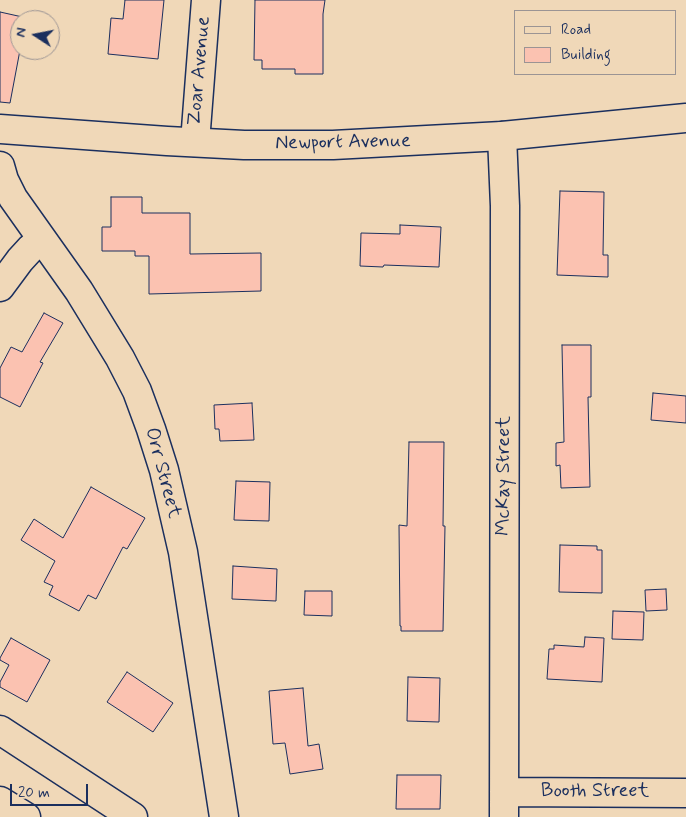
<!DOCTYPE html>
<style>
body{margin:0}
#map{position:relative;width:686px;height:817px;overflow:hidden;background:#f0d8b8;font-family:Mynerve,sans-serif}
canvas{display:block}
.legend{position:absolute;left:514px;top:10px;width:162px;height:65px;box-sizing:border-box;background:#f0d8b8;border:1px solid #9b9494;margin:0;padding:6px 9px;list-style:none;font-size:15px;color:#1b2f5e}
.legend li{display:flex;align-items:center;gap:10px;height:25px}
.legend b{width:25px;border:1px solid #9b9494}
.north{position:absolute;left:10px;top:10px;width:50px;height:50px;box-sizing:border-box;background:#f0d8b8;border:1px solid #9b9494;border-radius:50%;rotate:281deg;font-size:14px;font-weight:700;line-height:20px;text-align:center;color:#1b2f5e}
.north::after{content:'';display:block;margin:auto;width:18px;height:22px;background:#1b2f5e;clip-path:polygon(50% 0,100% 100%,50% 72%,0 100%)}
.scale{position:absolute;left:10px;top:784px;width:78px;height:22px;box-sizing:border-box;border:2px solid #1b2f5e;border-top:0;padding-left:6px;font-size:15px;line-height:18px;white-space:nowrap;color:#1b2f5e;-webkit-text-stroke:4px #f0d8b8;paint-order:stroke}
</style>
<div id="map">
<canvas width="686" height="817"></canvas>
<ul class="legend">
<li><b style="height:6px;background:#f0d8b8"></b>Road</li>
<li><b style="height:14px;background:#fbc2b1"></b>Building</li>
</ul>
<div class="north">N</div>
<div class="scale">20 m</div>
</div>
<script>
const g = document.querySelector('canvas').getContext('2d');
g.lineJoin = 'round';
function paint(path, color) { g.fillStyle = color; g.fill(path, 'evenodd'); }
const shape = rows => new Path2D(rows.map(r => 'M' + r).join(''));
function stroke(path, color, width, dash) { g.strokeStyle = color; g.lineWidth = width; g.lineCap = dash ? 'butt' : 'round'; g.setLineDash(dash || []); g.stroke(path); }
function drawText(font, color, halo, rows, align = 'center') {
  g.font = font + ' Mynerve,sans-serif'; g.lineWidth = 4; g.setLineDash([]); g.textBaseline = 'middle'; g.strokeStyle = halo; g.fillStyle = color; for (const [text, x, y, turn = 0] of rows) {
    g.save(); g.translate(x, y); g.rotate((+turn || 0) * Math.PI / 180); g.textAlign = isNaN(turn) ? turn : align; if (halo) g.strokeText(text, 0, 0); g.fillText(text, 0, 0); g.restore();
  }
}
const building = shape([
 [125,0,164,0,158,59,108,54,111,18,123,19,125,0],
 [255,0,325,0,323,14,323,74,295,74,295,69,262,69,262,60,254,60,255,0],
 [0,12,27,18,27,20,20,20,20,50,10,103,0,102,0,12],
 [560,191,604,192,603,255,608,255,608,277,557,275,560,191],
 [111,197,142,197,142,213,190,213,190,254,261,253,261,291,149,294,149,256,135,256,135,251,102,251,102,227,111,227,111,197],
 [400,225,441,227,439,267,384,265,383,267,360,266,361,233,400,234,400,225],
 [44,313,63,323,40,362,43,363,20,407,0,397,0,368,11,347,22,352,44,313],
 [562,345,591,345,591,397,588,397,590,487,561,488,560,465,556,466,556,443,564,442,562,345],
 [653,393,686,396,686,423,651,420,653,393],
 [252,403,254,440,220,441,219,429,215,429,214,405,252,403],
 [409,442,444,442,443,526,445,526,443,631,401,631,401,626,400,626,399,525,407,526,409,442],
 [236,481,270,482,269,521,234,520,236,481],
 [91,487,145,518,127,549,123,547,96,599,88,595,79,611,49,595,53,586,44,582,55,561,21,540,34,519,63,538,91,487],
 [560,545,597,546,597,550,602,550,602,593,559,592,560,545],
 [233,566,277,569,276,601,232,599,233,566],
 [666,589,667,610,646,611,645,590,666,589],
 [305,591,332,591,332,616,304,615,305,591],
 [613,611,644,612,643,640,612,639,613,611],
 [585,637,604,638,602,682,547,679,549,649,554,649,554,645,584,647,585,637],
 [11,638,50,660,27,702,0,687,0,682,9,665,0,660,0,658,11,638],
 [127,672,173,703,153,732,107,702,127,672],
 [408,677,440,678,439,722,407,721,408,677],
 [303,688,308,746,319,744,323,769,290,774,285,743,273,744,269,691,303,688],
 [397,775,441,775,440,809,396,809,397,775]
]);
const minor = shape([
 [502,136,505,206,504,817],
 [195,142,206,0],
 [0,166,4,180,13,198,79,291,120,358,137,391,151,429,164,470,183,552,224,817],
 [0,287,20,260,31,248,42,240],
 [0,730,133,817],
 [504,792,686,793],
 [0,801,26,817]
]);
const major = shape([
 [0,129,167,141,244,145,333,145,502,136,686,118]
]);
const streetNames = [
 ["Zoar Avenue",200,71,-85],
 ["Newport Avenue",343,143,-1],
 ["Orr Street",162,473,75],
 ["McKay Street",505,476,-90],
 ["Booth Street",595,792]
];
paint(building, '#fbc2b1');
stroke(building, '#1b2f5e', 1);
stroke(minor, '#1b2f5e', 31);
stroke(major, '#1b2f5e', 31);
stroke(minor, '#f0d8b8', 28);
stroke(major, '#f0d8b8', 28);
drawText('20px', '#1b2f5e', '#f0d8b8', streetNames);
</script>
